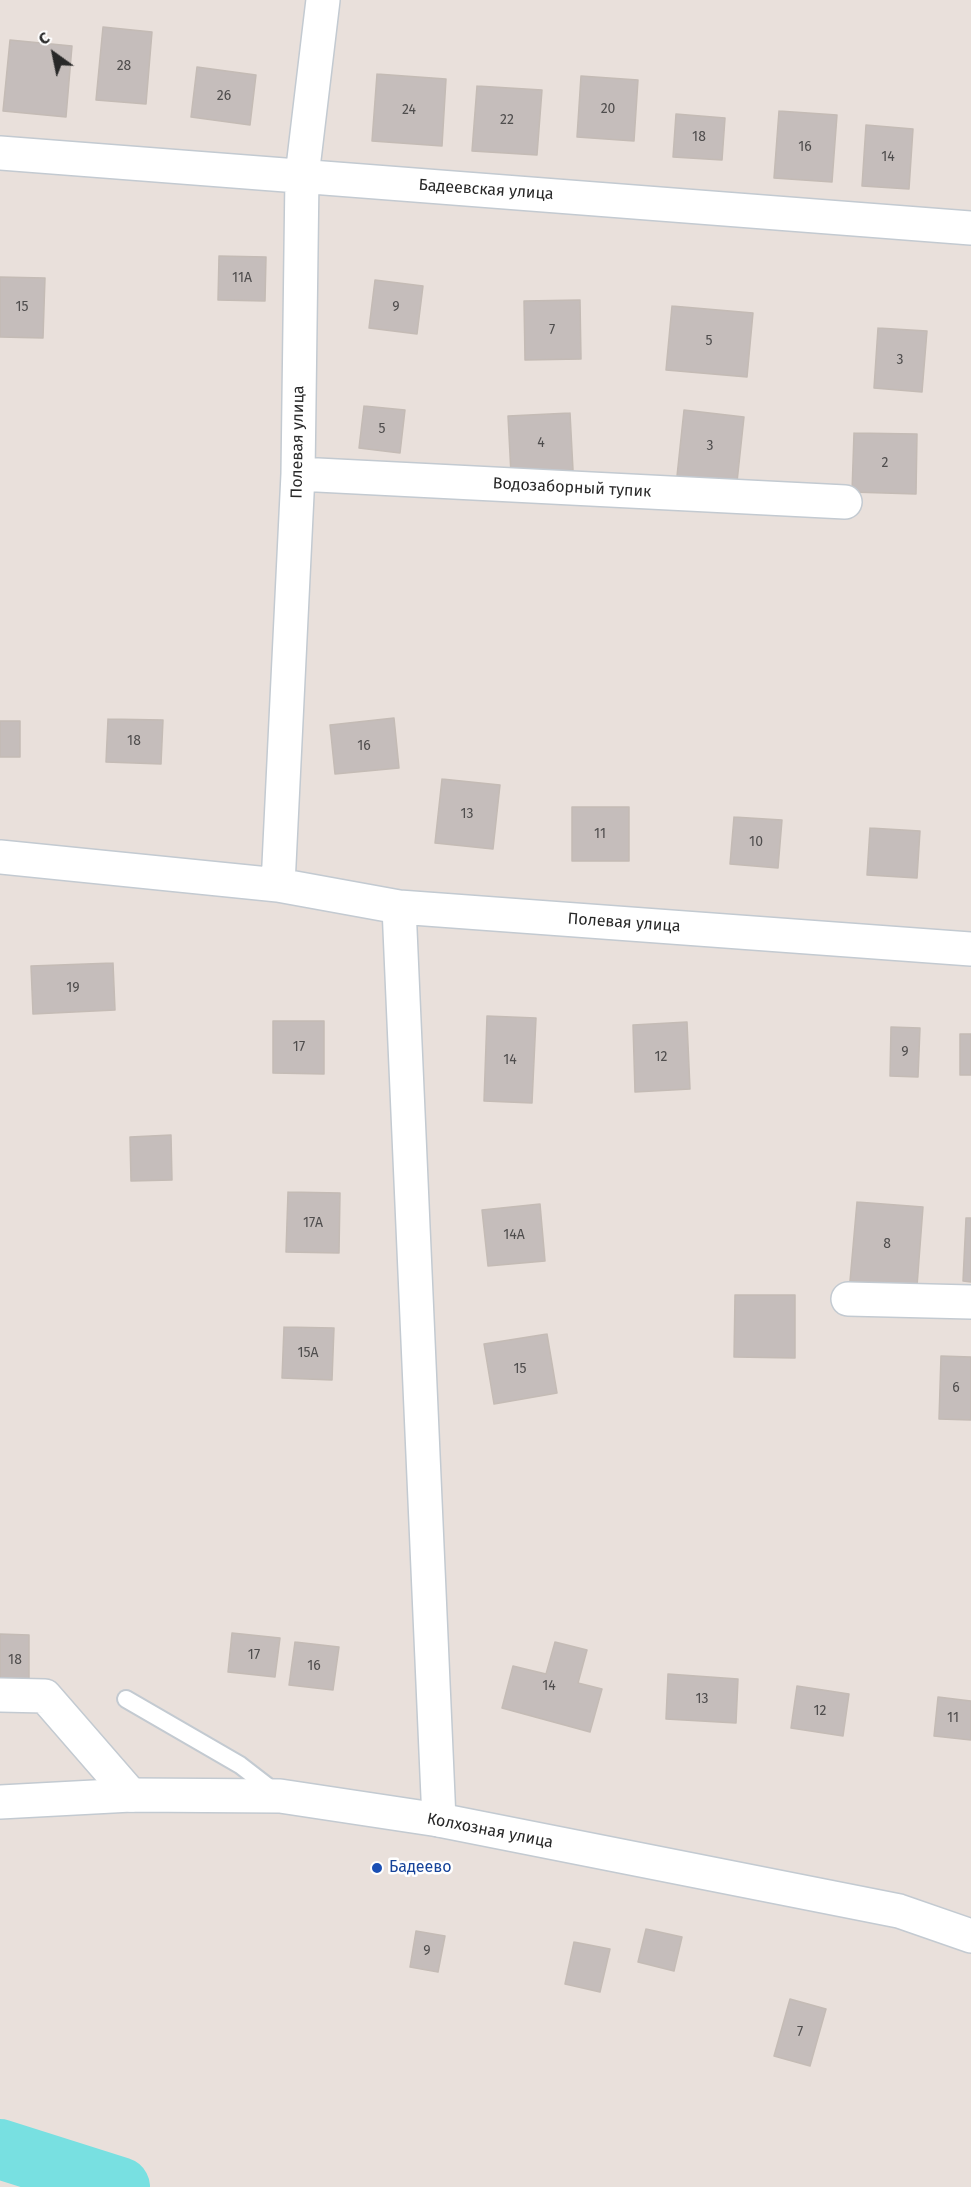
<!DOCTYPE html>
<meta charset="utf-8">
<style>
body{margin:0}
#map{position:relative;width:971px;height:2187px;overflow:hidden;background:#e9e0db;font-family:"Fira Sans",sans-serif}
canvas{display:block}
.north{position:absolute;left:24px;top:24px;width:60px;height:60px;-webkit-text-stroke:4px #fff;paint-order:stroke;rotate:327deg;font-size:16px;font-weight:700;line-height:24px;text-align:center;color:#282828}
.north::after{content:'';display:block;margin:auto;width:21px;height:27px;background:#282828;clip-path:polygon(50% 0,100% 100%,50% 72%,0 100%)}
</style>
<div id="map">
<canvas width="971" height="2187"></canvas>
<div class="north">С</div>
</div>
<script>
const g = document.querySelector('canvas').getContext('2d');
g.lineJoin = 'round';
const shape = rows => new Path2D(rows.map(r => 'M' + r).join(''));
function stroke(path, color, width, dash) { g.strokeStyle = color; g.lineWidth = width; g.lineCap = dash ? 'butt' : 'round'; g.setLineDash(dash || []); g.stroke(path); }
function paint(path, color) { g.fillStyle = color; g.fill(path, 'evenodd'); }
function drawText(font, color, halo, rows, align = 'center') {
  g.font = font + ' "Fira Sans",sans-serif'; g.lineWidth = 5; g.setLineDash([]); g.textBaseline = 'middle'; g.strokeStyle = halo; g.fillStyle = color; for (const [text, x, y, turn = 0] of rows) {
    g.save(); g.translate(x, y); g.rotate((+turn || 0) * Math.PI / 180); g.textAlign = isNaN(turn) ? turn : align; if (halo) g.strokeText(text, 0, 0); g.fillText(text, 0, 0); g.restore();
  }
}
const river = shape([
 [0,2149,120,2187]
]);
const building = shape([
 [103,27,152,32,146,104,96,100,103,27],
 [10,40,72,46,66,117,3,111,10,40],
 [197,67,256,75,250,125,191,117,197,67],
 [377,74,446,79,442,146,372,141,377,74],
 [581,76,638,80,634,141,577,137,581,76],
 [477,86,542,90,537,155,472,151,477,86],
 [779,111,837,115,832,182,774,178,779,111],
 [676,114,725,118,722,160,673,157,676,114],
 [866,125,913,129,909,189,862,186,866,125],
 [219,256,266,257,265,301,218,300,219,256],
 [0,277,45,278,43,338,0,337,0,277],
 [375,280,423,286,417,334,369,328,375,280],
 [580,300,581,359,525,360,524,301,580,300],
 [672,306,753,313,747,377,666,370,672,306],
 [878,328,927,331,922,392,874,388,878,328],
 [364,406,405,410,400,453,359,448,364,406],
 [684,410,744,417,737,482,677,476,684,410],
 [570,413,573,470,511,474,508,416,570,413],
 [854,433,917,434,916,494,852,492,854,433],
 [394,718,399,768,335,774,330,725,394,718],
 [108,719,163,720,161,764,106,762,108,719],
 [0,721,20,721,20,757,0,757,0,721],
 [442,779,500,785,493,849,435,843,442,779],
 [572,807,629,807,629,861,572,861,572,807],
 [734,817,782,820,778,868,730,864,734,817],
 [870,828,920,831,917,878,867,875,870,828],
 [113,963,115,1010,33,1014,31,966,113,963],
 [487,1016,536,1018,532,1103,484,1101,487,1016],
 [273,1021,324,1021,324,1074,273,1073,273,1021],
 [687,1022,690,1089,635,1092,633,1025,687,1022],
 [891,1027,920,1028,918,1077,890,1076,891,1027],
 [960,1034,971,1034,971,1075,960,1075,960,1034],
 [171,1135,172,1180,131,1181,130,1137,171,1135],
 [288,1192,340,1193,339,1253,286,1252,288,1192],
 [857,1202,923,1207,917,1286,850,1281,857,1202],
 [540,1204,545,1261,488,1266,482,1210,540,1204],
 [966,1218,971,1218,971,1282,963,1281,966,1218],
 [735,1295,795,1295,795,1358,734,1357,735,1295],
 [284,1327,334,1328,332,1380,282,1378,284,1327],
 [547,1334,557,1393,494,1404,484,1344,547,1334],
 [941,1356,971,1357,971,1420,939,1419,941,1356],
 [232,1633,280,1638,275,1677,228,1672,232,1633],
 [0,1634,29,1635,29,1686,0,1686,0,1634],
 [295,1642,339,1647,333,1690,289,1685,295,1642],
 [555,1642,587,1650,578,1683,602,1689,590,1732,502,1708,513,1666,546,1674,555,1642],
 [668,1674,738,1679,736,1723,666,1719,668,1674],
 [797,1686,849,1694,843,1736,791,1728,797,1686],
 [938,1697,971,1701,971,1740,934,1736,938,1697],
 [646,1929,682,1937,674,1971,638,1962,646,1929],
 [416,1931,445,1936,438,1972,410,1967,416,1931],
 [574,1942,610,1949,600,1992,565,1984,574,1942],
 [790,1999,826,2009,810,2066,774,2056,790,1999]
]);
const service = shape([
 [126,1699,240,1765,275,1792]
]);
const minor = shape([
 [0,153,971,228],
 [298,474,845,502],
 [0,857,278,885,399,907,971,949],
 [278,885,298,474,302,176,323,0],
 [399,907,439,1820],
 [848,1299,971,1302],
 [0,1695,45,1696,131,1795]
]);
const secondary = shape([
 [0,1802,131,1795,280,1796,439,1820,899,1911,971,1936]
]);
const markers = [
 [377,1868,6,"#1a4fb4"]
];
const numberNames = [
 ["28",124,66],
 ["26",224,96],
 ["20",608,109],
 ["24",409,110],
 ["22",507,120],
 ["18",699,137],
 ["16",805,147],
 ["14",888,157],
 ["11А",242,278],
 ["15",22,307],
 ["9",396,307],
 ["7",552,330],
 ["5",709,341],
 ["3",900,360],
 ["5",382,429],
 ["4",541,443],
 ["3",710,446],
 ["2",885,463],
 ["18",134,741],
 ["16",364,746],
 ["13",467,814],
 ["11",600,834],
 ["10",756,842],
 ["19",73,988],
 ["17",299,1047],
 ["9",905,1052],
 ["12",661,1057],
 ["14",510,1060],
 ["17А",313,1223],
 ["14А",514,1235],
 ["8",887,1244],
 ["15А",308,1353],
 ["15",520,1369],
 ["6",956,1388],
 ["17",254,1655],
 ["18",15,1660],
 ["16",314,1666],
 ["14",549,1686],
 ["13",702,1699],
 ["12",820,1711],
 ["11",953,1718],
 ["9",427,1951],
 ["7",800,2032]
];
const streetNames = [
 ["Бадеевская улица",486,190,4],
 ["Полевая улица",298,442,-89],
 ["Водозаборный тупик",572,488,3],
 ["Полевая улица",624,923,4],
 ["Колхозная улица",490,1831,11]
];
const transitNames = [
 ["Бадеево",389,1868]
];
stroke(river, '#78e0e1', 60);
paint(building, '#c5bdbb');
stroke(building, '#c4bbb5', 1.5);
stroke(service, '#c3cad1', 20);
stroke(minor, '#c3cad1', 36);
stroke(secondary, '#c3cad1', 36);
stroke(service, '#fff', 16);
stroke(minor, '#fff', 33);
stroke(secondary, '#fff', 33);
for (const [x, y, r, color] of markers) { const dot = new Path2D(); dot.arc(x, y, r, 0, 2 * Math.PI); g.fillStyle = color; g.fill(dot); stroke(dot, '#fff', 2); }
drawText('14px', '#4f4d4d', null, numberNames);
drawText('16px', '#282828', '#fff', streetNames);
drawText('16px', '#164399', '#fff', transitNames, 'left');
</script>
